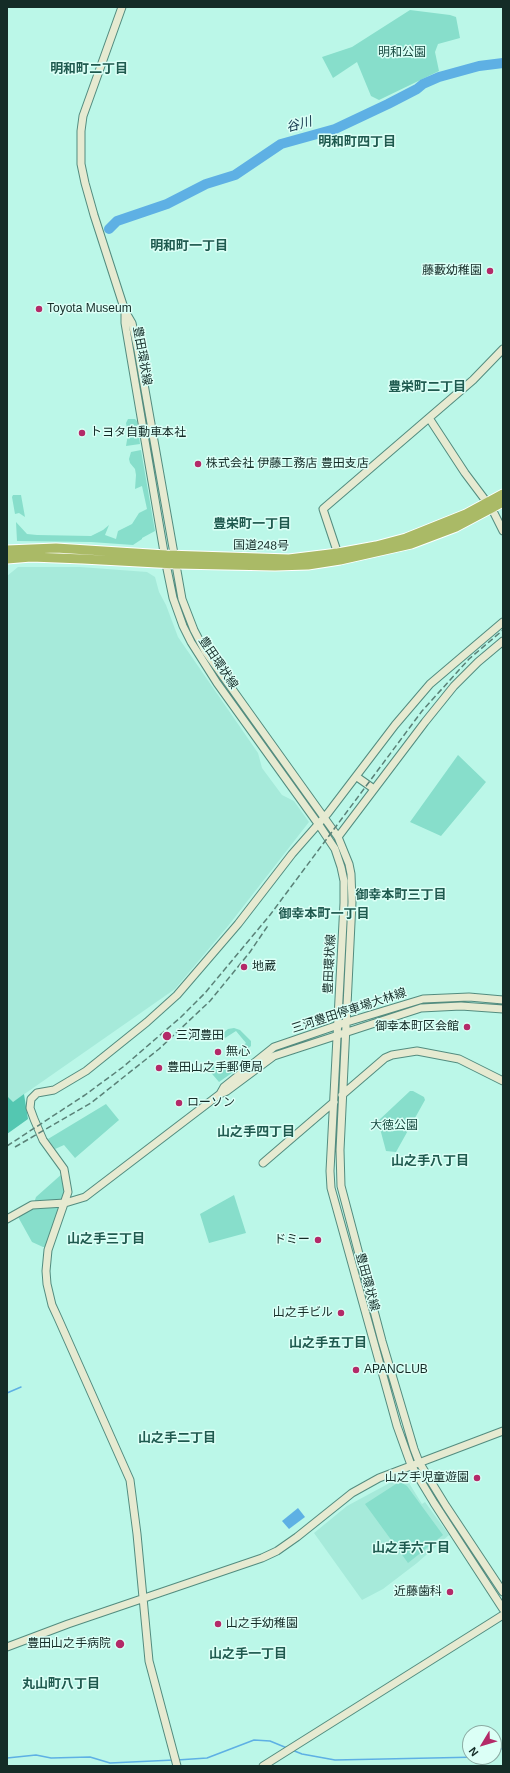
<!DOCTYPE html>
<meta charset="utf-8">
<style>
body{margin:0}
#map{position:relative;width:510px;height:1773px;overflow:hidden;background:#bbf7e8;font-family:Helvetica,sans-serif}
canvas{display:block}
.frame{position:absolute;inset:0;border:8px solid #142c27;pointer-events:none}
.north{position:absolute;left:462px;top:1725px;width:40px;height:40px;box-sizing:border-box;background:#dbfff6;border:1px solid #8baba3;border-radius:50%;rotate:232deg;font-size:11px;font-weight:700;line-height:16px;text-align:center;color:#142c27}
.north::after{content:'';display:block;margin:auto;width:14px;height:18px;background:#b32a68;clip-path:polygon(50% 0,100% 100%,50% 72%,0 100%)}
</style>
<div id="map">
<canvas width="510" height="1773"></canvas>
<div class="frame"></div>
<div class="north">N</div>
</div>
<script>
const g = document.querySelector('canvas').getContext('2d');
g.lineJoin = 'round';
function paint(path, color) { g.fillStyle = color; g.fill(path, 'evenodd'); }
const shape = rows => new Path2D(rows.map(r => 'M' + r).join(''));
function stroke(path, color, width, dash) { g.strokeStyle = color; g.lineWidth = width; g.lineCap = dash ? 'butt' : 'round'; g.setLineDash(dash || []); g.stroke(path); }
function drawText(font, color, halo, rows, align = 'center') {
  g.font = font + ' Helvetica,"Noto Sans JP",sans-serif'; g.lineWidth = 3; g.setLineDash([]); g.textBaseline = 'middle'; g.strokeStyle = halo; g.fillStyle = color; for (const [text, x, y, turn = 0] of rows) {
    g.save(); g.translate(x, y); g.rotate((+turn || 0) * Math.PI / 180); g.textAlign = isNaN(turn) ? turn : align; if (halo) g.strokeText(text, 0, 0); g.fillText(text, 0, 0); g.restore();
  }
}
const built = shape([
 [18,567,80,567,147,572,155,577,159,592,166,605,178,637,258,753,262,768,282,795,294,801,309,822,228,926,175,989,13,1102,7,1132,7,576],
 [397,1479,398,1481,402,1481,409,1483,422,1504,425,1502,449,1535,417,1563,383,1589,362,1600,314,1533,347,1506]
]);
const green = shape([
 [410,10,450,15,456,17,460,38,438,44,435,52,439,71,379,100,371,96,357,62,333,78,322,57,352,47],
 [128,419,135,419,137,421,140,444,126,446,128,434,126,423],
 [141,450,155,531,142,538,142,539,133,545,91,542,17,541,16,522,27,534,37,535,91,536,103,530,109,525,105,535,116,539,118,531,132,524,139,513,147,509,142,486,135,489,136,475,135,469,130,463,129,459,131,452],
 [13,495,21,495,25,517,19,513,15,514,12,497],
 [458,755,486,782,441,836,410,822],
 [234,1028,240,1030,251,1041,251,1046,239,1056,234,1054,228,1047,230,1045,235,1052,246,1043,236,1031,225,1038,222,1034,228,1029],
 [208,1065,239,1068,219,1082,207,1068],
 [410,1091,413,1091,424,1097,425,1100,396,1152,386,1151,378,1121],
 [106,1104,119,1120,75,1158,64,1145,55,1149,48,1139],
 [63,1173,66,1191,47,1247,43,1247,32,1242,17,1215,33,1206,36,1197],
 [234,1195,246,1233,209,1243,200,1214],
 [402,1483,407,1486,443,1535,408,1563,365,1504,396,1484]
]);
const forest = shape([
 [24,1094,28,1119,7,1134,7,1096,13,1102]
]);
const water = shape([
 [298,1508,305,1517,289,1529,282,1521]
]);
const stream = shape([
 [7,1393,21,1387],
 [292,1750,302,1754,335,1760,480,1757],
 [494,1752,503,1748],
 [7,1758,36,1755,51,1758,90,1757,110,1763,174,1760],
 [177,1760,207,1758,254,1740,270,1741,287,1748]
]);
const river = shape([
 [109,229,117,221,167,204,206,184,235,175,281,144,335,129,388,104,417,89,423,84,439,77,479,66,503,63]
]);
const secondary = shape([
 [122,7,83,116,81,131,81,164,85,183,94,215,125,311,132,323,138,350,182,599,194,630,205,651,338,837,349,864,351,874,352,902,340,1150,341,1186,382,1341,414,1449,419,1462,446,1506,503,1592],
 [125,312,125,323,166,564,173,598,183,626,191,642,217,683,319,825,335,849,341,867,344,881,344,903,330,1171,331,1188,397,1426,411,1465,434,1503,503,1609],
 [429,418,465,473,492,509,503,531],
 [339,557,323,509,473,380,503,349],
 [357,777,374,789],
 [338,837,425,722,454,686,478,662,503,641],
 [220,1094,224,1087,274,1047,347,1022,423,999,469,997,503,1000],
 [342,1095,385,1058,392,1055,417,1051,459,1059,503,1081],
 [263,1163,334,1102],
 [7,1219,32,1205,65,1203,85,1197,220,1094,227,1091,274,1056,421,1008,461,1006,503,1009],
 [7,1647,68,1624,262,1558,277,1551,297,1537,352,1493,379,1478,503,1431],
 [177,1766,149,1661,137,1534,130,1480,58,1318,52,1305,47,1284,46,1271,48,1250,68,1192,64,1169,43,1140,34,1119,30,1108,31,1099,37,1093,54,1090,86,1071,147,1022,177,995,238,924,292,854,328,813,395,725,430,684,503,622],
 [263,1766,503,1615]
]);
const highway = shape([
 [7,550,56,548,166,555,289,559,338,553,376,546,406,538,466,514,503,494],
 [7,559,31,557,83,559,176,564,275,566,308,565,340,560,411,544,456,527,503,502]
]);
const rail = shape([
 [7,1146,85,1095,123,1067,181,1017,205,993,270,915,422,711,469,659,503,630],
 [15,1147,91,1103,159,1049,210,1001,250,952,269,924]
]);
const markers = [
 [490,271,4,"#b32a68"],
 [39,309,4,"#b32a68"],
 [82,433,4,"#b32a68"],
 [198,464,4,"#b32a68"],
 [244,967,4,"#b32a68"],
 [467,1027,4,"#b32a68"],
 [167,1036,5,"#b32a68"],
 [218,1052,4,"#b32a68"],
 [159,1068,4,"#b32a68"],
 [179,1103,4,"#b32a68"],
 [318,1240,4,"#b32a68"],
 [341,1313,4,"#b32a68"],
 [356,1370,4,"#b32a68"],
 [477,1478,4,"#b32a68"],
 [450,1592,4,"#b32a68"],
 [218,1624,4,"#b32a68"],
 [120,1644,5,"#b32a68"]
];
const parkNames = [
 ["明和公園",402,53],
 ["大徳公園",394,1126]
];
const poiNames = [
 ["藤藪幼稚園",482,271,"right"],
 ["Toyota Museum",47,309],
 ["トヨタ自動車本社",90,433],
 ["株式会社 伊藤工務店 豊田支店",206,464],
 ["地蔵",252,967],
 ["御幸本町区会館",459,1027,"right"],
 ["三河豊田",176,1036],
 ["無心",226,1052],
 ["豊田山之手郵便局",167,1068],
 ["ローソン",187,1103],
 ["ドミー",310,1240,"right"],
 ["山之手ビル",333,1313,"right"],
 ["APANCLUB",364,1370],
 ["山之手児童遊園",469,1478,"right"],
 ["近藤歯科",442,1592,"right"],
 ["山之手幼稚園",226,1624],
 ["豊田山之手病院",111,1644,"right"]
];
const streetNames = [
 ["豊田環状線",142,356,80],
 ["国道248号",261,546,1],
 ["豊田環状線",218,663,56],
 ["豊田環状線",330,964,-87],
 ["三河豊田停車場大林線",349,1011,-18],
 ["豊田環状線",367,1282,75]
];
const neighbourhoodNames = [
 ["明和町二丁目",89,69],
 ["明和町四丁目",357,142],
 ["明和町一丁目",189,246],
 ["豊栄町二丁目",427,387],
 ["豊栄町一丁目",252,524],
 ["御幸本町三丁目",401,895],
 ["御幸本町一丁目",324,914],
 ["山之手四丁目",256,1132],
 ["山之手八丁目",430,1161],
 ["山之手三丁目",106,1239],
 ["山之手五丁目",328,1343],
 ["山之手二丁目",177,1438],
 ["山之手六丁目",411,1548],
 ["山之手一丁目",248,1654],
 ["丸山町八丁目",61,1684]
];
const waterNames = [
 ["谷川",299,125,-15]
];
paint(built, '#a6eada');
paint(green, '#87decb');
paint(forest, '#54c7b1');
paint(water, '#5eb0e4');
stroke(stream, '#5eb0e4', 1.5);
stroke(river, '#5eb0e4', 10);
stroke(secondary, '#538c7f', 9);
stroke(highway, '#fff', 11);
stroke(secondary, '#e6ead1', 7);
stroke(highway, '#aaba66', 9);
stroke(rail, '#5a8177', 1.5, [6, 3]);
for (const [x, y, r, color] of markers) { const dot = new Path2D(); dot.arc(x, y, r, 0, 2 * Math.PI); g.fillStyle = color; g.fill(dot); stroke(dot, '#dbfff6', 1.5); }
drawText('12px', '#16483f', '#dbfff6', parkNames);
drawText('12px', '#142c27', '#dbfff6', poiNames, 'left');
drawText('12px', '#142c27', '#dbfff6', streetNames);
drawText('bold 13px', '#1f5a4f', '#dbfff6', neighbourhoodNames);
drawText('italic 13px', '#0f3449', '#dbfff6', waterNames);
</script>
